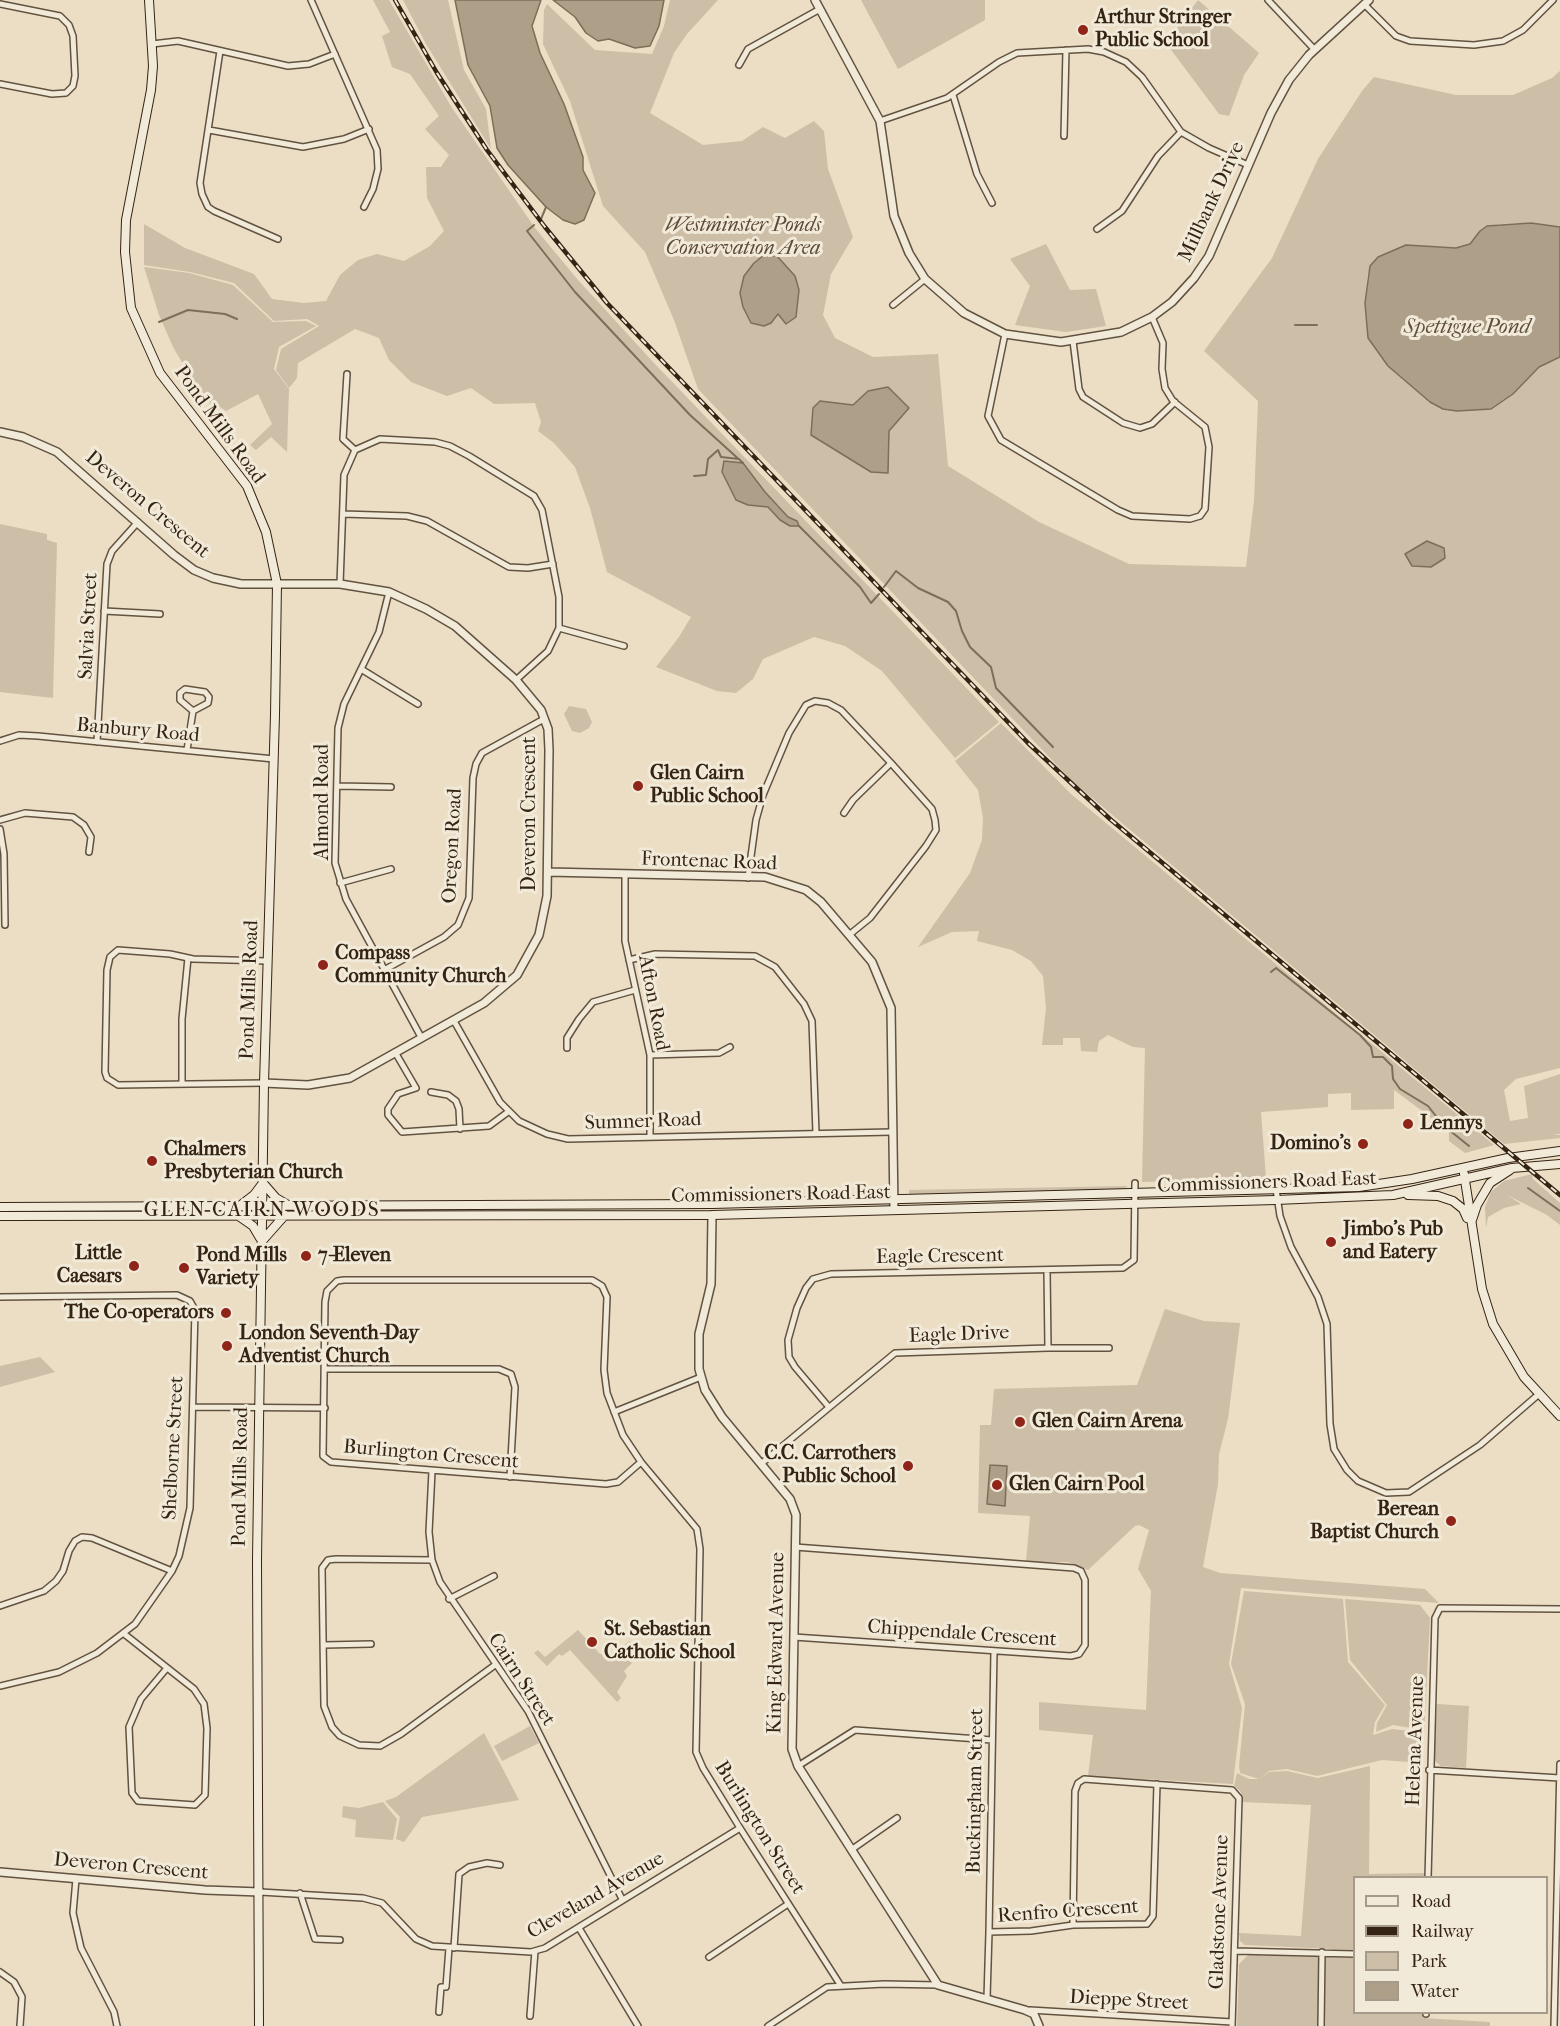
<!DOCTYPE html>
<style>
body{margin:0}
#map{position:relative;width:1560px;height:2026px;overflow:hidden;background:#ebdec5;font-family:"IM FELL French Canon",serif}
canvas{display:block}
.legend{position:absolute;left:1353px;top:1876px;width:195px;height:138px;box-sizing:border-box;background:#f2ead9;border:2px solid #a69b8a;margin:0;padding:8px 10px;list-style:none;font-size:18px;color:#352413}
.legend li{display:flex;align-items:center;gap:12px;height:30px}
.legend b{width:30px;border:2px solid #a69b8a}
</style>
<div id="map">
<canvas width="1560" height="2026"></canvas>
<ul class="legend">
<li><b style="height:8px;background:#f2ead9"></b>Road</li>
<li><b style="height:8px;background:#352413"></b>Railway</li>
<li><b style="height:16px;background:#ccbea7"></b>Park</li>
<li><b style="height:16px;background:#ad9f88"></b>Water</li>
</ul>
</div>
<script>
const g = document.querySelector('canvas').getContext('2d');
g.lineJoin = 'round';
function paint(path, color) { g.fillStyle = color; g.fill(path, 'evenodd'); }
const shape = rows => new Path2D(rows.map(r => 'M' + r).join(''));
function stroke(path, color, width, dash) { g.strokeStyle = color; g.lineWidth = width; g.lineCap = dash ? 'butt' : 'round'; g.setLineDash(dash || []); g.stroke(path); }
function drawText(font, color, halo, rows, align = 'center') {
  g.font = font + ' "IM FELL French Canon",serif'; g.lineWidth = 6; g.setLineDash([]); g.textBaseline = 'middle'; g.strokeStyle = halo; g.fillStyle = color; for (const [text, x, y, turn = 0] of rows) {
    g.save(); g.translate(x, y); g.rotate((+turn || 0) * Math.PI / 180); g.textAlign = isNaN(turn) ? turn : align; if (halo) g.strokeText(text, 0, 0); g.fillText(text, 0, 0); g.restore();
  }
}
const green = shape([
 [373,0,389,0,452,108,535,228,578,280,654,363,999,722,955,758,882,671,845,646,814,637,763,659,753,679,736,693,717,691,656,667,679,637,691,617,607,572,590,508,575,467,554,443,538,431,541,422,535,403,494,404,471,388,447,396,411,382,389,360,379,338,355,329,298,363,297,378,289,388,276,370,281,349,319,326,307,319,274,321,234,283,190,272,144,265,144,224,185,248,254,274,272,299,304,303,326,301,340,275,358,260,377,254,404,261,430,246,444,231,427,198,426,167,441,167,449,155,425,129,439,116,410,74,392,67,382,36,390,32],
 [403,0,448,0,464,70,486,109,491,149,426,44],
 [670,0,718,0,687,34,674,53,650,113,703,145,742,141,763,127,785,138,814,121,824,131,828,169,853,237,831,274,823,315,835,338,873,357,938,354,948,466,1039,522,1129,564,1246,567,1254,501,1258,401,1204,351,1272,258,1318,159,1362,91,1374,77,1456,95,1513,95,1552,78,1560,71,1560,227,1531,223,1499,224,1480,231,1470,244,1456,248,1406,245,1368,273,1365,303,1368,338,1375,349,1388,366,1430,402,1443,409,1457,411,1491,409,1514,394,1539,367,1560,357,1560,1068,1516,1079,1504,1090,1510,1121,1528,1118,1524,1086,1560,1074,1560,1134,1552,1135,1560,1135,1560,1138,1504,1144,1072,781,698,389,674,320,645,252,603,206,570,101,543,44,544,10,547,4,595,50,652,54,664,26],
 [861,0,985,0,985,20,898,69],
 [1198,0,1259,53,1244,75,1229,116,1219,114,1166,43],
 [1046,244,1070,290,1096,289,1106,326,1066,332,1015,325,1030,286,1010,259],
 [144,267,189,273,233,285,273,322,306,321,316,326,279,347,274,369,289,389,287,452,271,437,256,450,250,445,272,424,258,394,226,411,220,407,215,410,189,374,173,347,159,315],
 [0,524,47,534,47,540,57,543,53,698,0,692],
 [569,706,586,709,592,722,589,728,580,733,572,731,564,714],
 [1001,723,1071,794,1494,1145,1465,1153,1449,1141,1449,1131,1394,1090,1394,1109,1351,1110,1351,1093,1328,1094,1328,1107,1261,1112,1266,1178,1142,1182,1145,1048,1133,1047,1108,1035,1099,1041,1097,1052,1081,1051,1080,1038,1063,1038,1063,1045,1042,1045,1046,1008,1043,976,1031,961,1012,950,977,941,979,931,952,932,918,947,970,873,982,840,983,818,978,790,955,761],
 [1532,1174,1533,1179,1560,1203,1560,1225,1547,1215,1507,1195,1521,1204,1504,1208,1488,1217,1486,1228,1485,1207,1491,1192,1504,1181],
 [1128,1186,1124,1189,1001,1194,909,1194,909,1190],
 [1165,1309,1204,1321,1240,1323,1228,1419,1219,1454,1218,1484,1203,1567,1220,1573,1425,1589,1439,1603,1241,1588,1229,1664,1242,1708,1233,1784,1088,1776,1093,1735,1039,1730,1039,1702,1146,1710,1151,1591,1138,1569,1149,1530,1139,1525,1135,1526,1088,1570,1068,1562,1026,1562,1030,1516,978,1513,980,1425,991,1425,994,1389,1137,1385],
 [40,1357,55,1372,0,1387,0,1366],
 [1244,1591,1343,1599,1348,1662,1385,1705,1375,1722,1373,1735,1392,1729,1410,1731,1423,1738,1422,1763,1382,1760,1317,1776,1287,1769,1269,1771,1259,1779,1269,1772,1287,1771,1318,1778,1370,1766,1369,1874,1424,1873,1424,1877,1354,1878,1354,1950,1245,1945,1240,1941,1239,1933,1301,1936,1311,1805,1242,1802,1241,1792,1234,1786,1237,1773,1249,1779,1259,1779,1240,1773,1239,1766,1245,1704,1231,1664],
 [1345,1599,1420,1605,1430,1618,1424,1735,1411,1728,1393,1725,1376,1732,1377,1723,1387,1705,1350,1660],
 [578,1630,600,1654,616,1653,629,1641,634,1644,622,1654,632,1663,624,1671,627,1676,617,1692,621,1698,617,1702,570,1650,562,1656,559,1654,547,1666,534,1653,538,1650,545,1657],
 [1437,1704,1469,1706,1466,1768,1441,1766,1434,1760],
 [530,1726,539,1743,502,1761,494,1746],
 [484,1733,519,1800,422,1817,404,1842,396,1839,400,1817,385,1801,396,1797],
 [383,1802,397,1819,393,1840,355,1837,356,1820,342,1817,343,1806,359,1808],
 [1248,1955,1354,1958,1354,2012,1423,2013,1423,2018,1490,2022,1490,2026,1237,2026,1239,1964]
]);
const water = shape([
 [455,0,541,0,532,26,540,53,564,104,583,157,583,170,595,193,584,220,575,224,563,220,546,207,508,165,497,148,490,106,468,65,455,0],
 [553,0,664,0,659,26,650,46,635,48,609,39,598,41,586,33,575,17,553,0],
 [1531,223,1560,227,1560,357,1539,367,1513,394,1491,409,1457,411,1443,409,1430,402,1388,366,1368,338,1365,303,1370,266,1378,257,1406,245,1456,248,1470,244,1480,231,1487,226,1531,223],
 [764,255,777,256,795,276,799,290,796,317,786,324,778,314,771,323,764,326,751,323,743,307,740,293,744,276,754,263,764,255],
 [888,387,909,408,889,431,888,473,871,472,811,435,813,408,820,401,853,405,868,391,888,387],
 [724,461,743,463,765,492,788,517,797,521,799,526,790,526,780,520,768,507,748,505,736,500,722,472,724,461],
 [1427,541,1444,548,1445,558,1431,567,1412,566,1405,554,1427,541],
 [990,1465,1007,1466,1005,1506,987,1504,990,1465]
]);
const stream = shape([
 [541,219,546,207],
 [534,225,527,231,575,292,690,415,743,463],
 [159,322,188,310,225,314,237,319],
 [1295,325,1317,325],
 [694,476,706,475,708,459,718,450,721,457,739,459],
 [799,526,860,587,871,603,879,594],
 [884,587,896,571,918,588,948,602,956,611,962,631,970,647,991,667,996,688,1053,747],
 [1271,972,1276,968,1360,1035,1371,1047,1373,1057,1383,1057,1392,1066,1393,1079,1400,1089,1428,1106,1443,1125,1469,1146],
 [1528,1188,1560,1211]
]);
const minor = shape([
 [311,0,377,150,378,169,373,189,364,207],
 [1268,0,1315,50],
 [0,4,60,16,69,25,73,36,75,76,73,86,66,93,52,94,0,84],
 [1364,4,1396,36,1410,41,1474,45,1503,41,1523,30,1553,0],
 [152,44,178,41,288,66,309,64,335,54],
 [220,51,200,183,202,194,208,207,214,211,278,239],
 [739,65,748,49,820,9],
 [953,95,977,174,992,203],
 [880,121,947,98,999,62,1017,53,1088,49,1104,52,1126,62,1142,77,1181,132,1209,148,1248,165],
 [209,130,303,147,344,139,369,129],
 [1064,136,1066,50],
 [1097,229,1122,211,1158,156,1181,132],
 [893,305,925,279],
 [1005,334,988,416,1001,440,1118,510,1132,516,1190,519,1200,516,1205,509,1209,447,1205,427,1173,401,1165,388,1162,369,1163,343,1152,317],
 [1073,341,1079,389,1083,397,1123,423,1140,428,1152,424,1175,402],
 [347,374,343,439,355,450],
 [343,514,407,516,427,521,509,567,528,568,553,564],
 [340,584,344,475,355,450,380,439,435,442,450,446,469,456,534,496,542,510,559,597,559,628,548,651,516,680],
 [389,592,379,632,344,704,338,728,335,863,346,899,421,1037],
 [104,611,160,614],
 [559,628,624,646],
 [361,669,418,704],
 [0,741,19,735,38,736,274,759],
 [97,742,107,564,112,551,138,522],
 [187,750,193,711,208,703,209,697,205,692,185,689,180,693,180,700,193,711],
 [338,786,391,787],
 [844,813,853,800,891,763],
 [0,820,25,813,73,817,84,825,91,837,89,852],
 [0,829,4,854,5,925],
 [625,875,625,941,650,1055,650,1136],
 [748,878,756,820,763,795,789,733,806,705,815,701,828,703,841,710,891,763,932,809,935,820,936,830,926,846,870,918,849,935],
 [340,883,391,869],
 [629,960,655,954,755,956,775,967,804,1004,812,1021,816,1133],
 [384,970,444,937,458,925,469,898,473,778,476,764,482,753,544,719],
 [454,1021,500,1102,519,1121,547,1134,568,1139,892,1132],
 [567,1048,567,1038,579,1019,593,1002,635,990],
 [395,1052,416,1088,398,1094,388,1109,388,1115,402,1132,489,1126,508,1112],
 [650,1055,719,1053,730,1047],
 [264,1083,118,1085,107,1078,105,1072,107,970,110,957,118,950,170,954,193,959,267,961],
 [182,1084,182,1019,188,958],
 [431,1092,448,1095,456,1101,459,1109,460,1129],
 [1276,1189,1280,1216,1291,1247,1318,1297,1327,1324,1330,1424,1334,1449,1347,1470,1358,1481,1386,1493,1409,1492,1480,1445,1539,1394],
 [0,1297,177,1295,190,1301,195,1310,190,1508,179,1556,172,1571,135,1624,97,1653,59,1672,0,1686],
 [1048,1348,1109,1348],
 [326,1369,499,1369,511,1374,515,1387,510,1477],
 [828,1406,795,1367,789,1357,788,1340,797,1308,806,1288,813,1279,831,1274,1123,1268,1134,1260,1135,1183],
 [193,1407,325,1408],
 [614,1412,701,1377],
 [641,1462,618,1482,606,1484,331,1462,323,1456,325,1302,327,1291,337,1281,344,1280,592,1280,602,1286,607,1297,604,1370,607,1393,623,1435,641,1462,697,1529,700,1549,696,1752,703,1768,740,1828,841,1986],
 [762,1463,895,1353,1048,1348,1047,1271],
 [432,1471,429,1532,432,1560,440,1582,528,1711,622,1899],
 [432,1560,336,1559,328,1560,322,1568,324,1706,332,1727,340,1736,359,1745,380,1746,401,1734,495,1665],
 [449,1599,494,1576],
 [0,1606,44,1591,56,1581,63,1571,69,1551,75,1541,82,1537,92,1538,172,1571],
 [123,1633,194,1689,204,1704,207,1728,205,1795,195,1805,138,1801,132,1793,129,1727,141,1699,167,1668],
 [794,1637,1071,1656,1079,1654,1085,1645,1085,1580,1081,1571,1074,1568,795,1547],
 [324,1645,371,1644],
 [798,1766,855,1730,992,1740],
 [1429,1770,1560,1778],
 [851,1850,897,1818],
 [1428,1878,1435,1618,1440,1608,1560,1609],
 [76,1879,73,1913,81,1948,114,2012,117,2026],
 [260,1892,363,1898,382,1903,416,1939,432,1946,531,1952,545,1948,740,1828],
 [300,1893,315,1939,340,1940],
 [1073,1925,1075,1791,1078,1783,1084,1779,1232,1790,1239,1798,1232,2026],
 [579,1928,638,2026],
 [989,1932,994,1651],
 [454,1948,459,1874,469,1867,487,1863,500,1865],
 [1236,1951,1354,1954],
 [709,1957,788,1904],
 [0,1972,14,1982,22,1997,20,2026],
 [987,1998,989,1932,1031,1931,1073,1925,1147,1924,1153,1916,1157,1784],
 [1030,2010,1232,2022],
 [439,2012,441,1987,446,1987,449,1948],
 [1426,2014,1426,2012],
 [530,2016,535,1951],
 [768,2026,827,1987,884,1984,938,1985],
 [1321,2026,1322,1952],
 [1554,2026,1560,1764]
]);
const tertiary = shape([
 [815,0,880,121,894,216,909,253,925,279,964,313,1005,334,1061,342,1121,332,1152,317,1172,302,1194,278,1209,256,1271,113,1289,80,1309,55,1369,0],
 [0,432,23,437,57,452,174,555,194,570,213,578,241,584,340,584,389,592,426,609,455,626,516,680,541,710,548,729,549,750,547,896,539,935,517,975,484,1003,350,1078,308,1085,264,1083],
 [549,872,765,877,806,890,821,902,872,962,891,1008,894,1209],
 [712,1215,711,1284,699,1334,699,1369,705,1390,722,1417,790,1499,796,1515,792,1749,798,1766,938,1985,1025,2010,1034,2014,1039,2026],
 [0,1872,205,1890,260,1892]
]);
const secondary = shape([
 [149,0,153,66,151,90,126,220,125,252,131,308,160,373,247,486,266,532,277,584,275,715,264,1083,257,1560,259,2026],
 [1464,1174,1482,1289,1493,1324,1524,1377,1560,1416],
 [263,1183,276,1198,288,1205],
 [1408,1195,1438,1196,1453,1201,1463,1209,1467,1218],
 [241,1205,254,1195,263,1183],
 [0,1207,712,1204,1359,1187,1412,1179,1508,1158,1560,1151],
 [0,1216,712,1215,1276,1200,1393,1195,1512,1168,1560,1164],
 [240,1217,253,1226,260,1238],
 [1472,1220,1477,1205,1490,1183,1510,1170],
 [262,1241,285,1215]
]);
const rail = shape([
 [395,0,437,73,487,150,545,227,607,303,1028,743,1110,819,1560,1195]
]);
const markers = [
 [1083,30,6,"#8f2418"],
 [638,786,6,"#8f2418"],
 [323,965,6,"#8f2418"],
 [1408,1124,6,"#8f2418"],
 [1363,1144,6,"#8f2418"],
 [152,1161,6,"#8f2418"],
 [1331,1242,6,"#8f2418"],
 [306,1256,6,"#8f2418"],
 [134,1266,6,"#8f2418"],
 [184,1268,6,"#8f2418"],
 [226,1313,6,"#8f2418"],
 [227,1346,6,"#8f2418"],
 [1020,1422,6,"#8f2418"],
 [908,1466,6,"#8f2418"],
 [997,1485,6,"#8f2418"],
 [1451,1521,6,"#8f2418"],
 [592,1642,6,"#8f2418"]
];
const poiNames = [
 ["Arthur Stringer",1095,18],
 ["Public School",1095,41],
 ["Glen Cairn",650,774],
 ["Public School",650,797],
 ["Compass",335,954],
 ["Community Church",335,977],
 ["Lennys",1420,1124],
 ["Domino's",1351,1144,"right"],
 ["Chalmers",164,1150],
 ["Presbyterian Church",164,1173],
 ["Jimbo's Pub",1343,1230],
 ["and Eatery",1343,1253],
 ["Little",122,1254,"right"],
 ["Caesars",122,1277,"right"],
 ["Pond Mills",196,1256],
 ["Variety",196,1279],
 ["7-Eleven",318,1256],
 ["The Co-operators",214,1313,"right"],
 ["London Seventh-Day",239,1334],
 ["Adventist Church",239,1357],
 ["Glen Cairn Arena",1032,1422],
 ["C.C. Carrothers",896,1454,"right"],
 ["Public School",896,1477,"right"],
 ["Glen Cairn Pool",1009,1485],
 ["Berean",1439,1510,"right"],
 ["Baptist Church",1439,1533,"right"],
 ["St. Sebastian",604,1630],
 ["Catholic School",604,1653]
];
const streetNames = [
 ["Millbank Drive",1212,202,-65],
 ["Pond Mills Road",219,425,54],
 ["Deveron Crescent",147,505,40],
 ["Salvia Street",89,626,-87],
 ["Banbury Road",138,731,5],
 ["Almond Road",323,802,-90],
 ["Deveron Crescent",530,814,-90],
 ["Oregon Road",453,846,-87],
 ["Frontenac Road",709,862,2],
 ["Pond Mills Road",250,990,-88],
 ["Afton Road",653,1003,79],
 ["Sumner Road",643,1122,-2],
 ["Commissioners Road East",1267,1183,-2],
 ["Commissioners Road East",781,1195,-1],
 ["Eagle Crescent",940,1257,-1],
 ["Eagle Drive",959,1335,-2],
 ["Shelborne Street",174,1448,-87],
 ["Burlington Crescent",431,1455,5],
 ["Pond Mills Road",241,1477,-89],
 ["Chippendale Crescent",962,1634,4],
 ["King Edward Avenue",777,1643,-89],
 ["Cairn Street",521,1680,57],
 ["Helena Avenue",1416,1741,-88],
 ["Buckingham Street",976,1791,-89],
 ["Burlington Street",759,1828,58],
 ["Deveron Crescent",131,1867,5],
 ["Cleveland Avenue",596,1896,-30],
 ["Renfro Crescent",1068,1912,-4],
 ["Gladstone Avenue",1220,1912,-88],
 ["Dieppe Street",1129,2001,3]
];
const parkNames = [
 ["Westminster Ponds",743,226],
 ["Conservation Area",743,249]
];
const waterNames = [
 ["Spettigue Pond",1467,328]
];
const neighbourhoodNames = [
 ["GLEN CAIRN WOODS",262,1211]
];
paint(green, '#ccbea7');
paint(water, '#ad9f88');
stroke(water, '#7d6e59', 1.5);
stroke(stream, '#7d6e59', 2);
stroke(minor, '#625240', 8);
stroke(tertiary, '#625240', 10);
stroke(secondary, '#352413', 10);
stroke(minor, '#f2ead9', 5);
stroke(tertiary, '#f2ead9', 7);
stroke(secondary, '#f2ead9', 8);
stroke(rail, '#352413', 4.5);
stroke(rail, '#f2ead9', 2, [7]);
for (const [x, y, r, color] of markers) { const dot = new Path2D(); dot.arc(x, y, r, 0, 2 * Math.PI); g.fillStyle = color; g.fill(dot); stroke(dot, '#f2ead9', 2); }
drawText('bold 20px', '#352413', '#f2ead9', poiNames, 'left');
drawText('20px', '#352413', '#f2ead9', streetNames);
drawText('italic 20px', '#5b4a38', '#f2ead9', parkNames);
drawText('italic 21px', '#5f4f3c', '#f2ead9', waterNames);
g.letterSpacing = '1.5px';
drawText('21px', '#352413', '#f2ead9', neighbourhoodNames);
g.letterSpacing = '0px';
</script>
